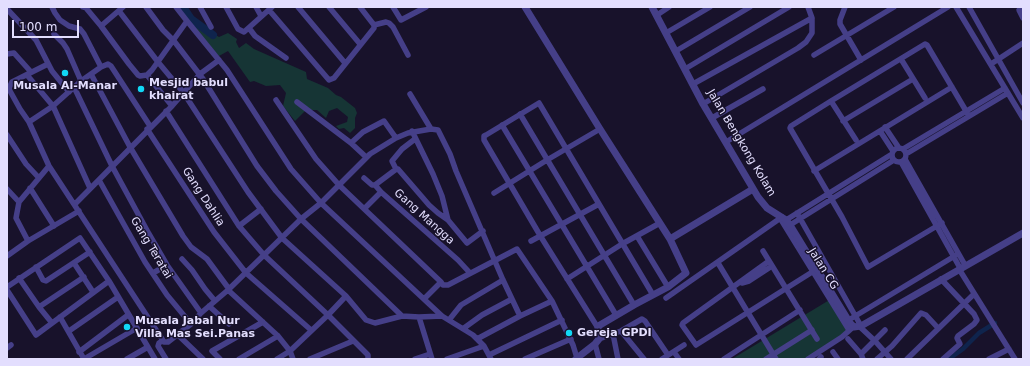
<!DOCTYPE html>
<style>
body{margin:0}
#map{position:relative;width:1030px;height:366px;overflow:hidden;background:#18122b;font-family:"DejaVu Sans",sans-serif}
canvas{display:block}
.frame{position:absolute;inset:0;border:8px solid #e3defe;pointer-events:none}
.scale{position:absolute;left:12px;top:20px;width:67px;height:18px;box-sizing:border-box;border:2px solid #e3defe;border-top:0;padding-left:5px;font-size:12px;line-height:14px;white-space:nowrap;color:#e3defe;-webkit-text-stroke:3px #18122b;paint-order:stroke}
</style>
<div id="map">
<canvas width="1030" height="366"></canvas>
<div class="frame"></div>
<div class="scale">100 m</div>
</div>
<script>
const g = document.querySelector('canvas').getContext('2d');
g.lineJoin = 'round';
function paint(path, color) { g.fillStyle = color; g.fill(path, 'evenodd'); }
const shape = rows => new Path2D(rows.map(r => 'M' + r).join(''));
function stroke(path, color, width, dash) { g.strokeStyle = color; g.lineWidth = width; g.lineCap = dash ? 'butt' : 'round'; g.setLineDash(dash || []); g.stroke(path); }
function drawText(font, color, halo, rows, align = 'center') {
  g.font = font + ' "DejaVu Sans",sans-serif'; g.lineWidth = 3; g.setLineDash([]); g.textBaseline = 'middle'; g.strokeStyle = halo; g.fillStyle = color; for (const [text, x, y, turn = 0] of rows) {
    g.save(); g.translate(x, y); g.rotate((+turn || 0) * Math.PI / 180); g.textAlign = isNaN(turn) ? turn : align; if (halo) g.strokeText(text, 0, 0); g.fillText(text, 0, 0); g.restore();
  }
}
const green = shape([
 [194,27,205,28,219,37,228,33,237,39,236,42,239,48,246,43,254,49,306,72,307,79,328,88,336,95,341,97,355,108,357,113,355,118,355,128,350,133,344,128,339,129,336,126,347,122,348,117,337,108,329,111,326,118,317,110,306,110,295,121,283,106,286,93,280,85,266,86,254,81,250,82,228,51,219,56],
 [831,299,850,331,811,359,732,359]
]);
const canal = shape([
 [949,359,963,349,979,333,995,323]
]);
const river = shape([
 [183,7,191,19,213,35]
]);
const minor = shape([
 [52,7,55,13,60,20,69,26,80,29,84,34,101,67],
 [83,7,86,8,101,26,129,64,138,75,140,76,147,75,152,70,187,21,227,70,291,169,321,203,442,316,473,335,484,346,491,359],
 [146,7,163,30,174,41,203,79,257,166,276,191,301,219,402,316],
 [176,7,187,21],
 [200,7,211,27],
 [226,7,238,29,244,32,272,7],
 [256,7,261,16],
 [298,7,345,63],
 [329,7,360,44],
 [360,7,374,25,386,22,389,23,393,27,408,55],
 [393,7,401,20,426,7],
 [845,7,840,20,840,24,861,60],
 [956,7,1023,118],
 [969,7,1023,103],
 [1023,7,1019,10,1023,18],
 [7,9,36,40,52,71,69,92],
 [269,10,329,80,334,78,374,28,374,25],
 [119,11,158,62,183,92,248,192,282,238,346,296,366,320,375,323,402,316,419,317,442,316],
 [657,15,669,7],
 [101,26,123,7],
 [249,28,255,36,286,58],
 [666,33,710,7],
 [54,34,63,43,67,49,81,81],
 [676,51,750,7],
 [7,54,14,53,31,72],
 [814,55,894,7],
 [901,59,925,98],
 [48,64,12,82,9,88,10,91,20,109,29,122,49,166,164,342,168,342,191,324,201,313,228,290,301,219,321,203,370,154,396,138,408,133,431,129,438,130,450,154,456,171,503,280,520,316],
 [991,64,1023,43],
 [685,69,789,7],
 [91,74,130,147,183,236,191,247,207,259,229,289],
 [27,75,53,106,90,188],
 [147,75,172,106],
 [693,84,812,18],
 [74,87,112,166,149,234,167,265,201,313],
 [410,94,431,129],
 [276,100,316,159,339,185,441,282,443,285,448,285,517,249,552,301,573,345,577,358,575,359],
 [831,101,856,140],
 [297,102,351,143,366,157],
 [703,104,798,48,806,42,812,33,812,18,808,7],
 [166,111,239,226,264,255,328,315,368,355,368,359],
 [520,114,634,305],
 [712,118,763,89],
 [843,121,913,79],
 [29,122,53,106,81,81,101,67,108,64,111,66,150,126],
 [502,125,616,315],
 [885,127,899,148],
 [147,129,214,232,246,273,311,330],
 [412,131,433,174,442,196,448,220,467,243,483,231],
 [880,131,893,151],
 [7,135,26,164,39,178],
 [726,142,948,7],
 [351,143,363,132,384,121,396,138],
 '892 155a7 7 0 1 1 14 0a7 7 0 1 1-14 0Z',
 [903,149,1005,88],
 [906,154,1008,93],
 [905,159,965,265],
 [901,162,960,268],
 [396,169,392,161,402,149,415,139],
 [814,171,952,87],
 [364,178,372,185,375,185,381,192,458,260,470,273],
 [99,180,145,262,167,295,191,324],
 [375,185,395,170,398,169,429,205,438,213,448,220],
 [30,188,54,226],
 [7,189,19,202,16,218,28,241],
 [494,193,547,160,600,129],
 [19,202,49,166],
 [75,204,172,106,200,74,219,60],
 [365,208,381,192],
 [797,213,861,326],
 [780,218,849,330],
 [786,220,892,154],
 [942,223,868,267,842,217,790,128,791,126,831,101,925,44,927,45,969,116],
 [790,225,894,160],
 [239,226,261,209],
 [637,236,668,287],
 [531,241,599,204],
 [763,251,817,339],
 [7,256,28,241,79,211],
 [182,259,192,270,205,289,215,301],
 [769,261,683,323,682,325,696,345,817,269],
 [74,263,93,292],
 [718,263,776,359],
 [36,267,43,280,46,281,90,252],
 [959,269,1015,359],
 [153,273,167,265],
 [19,278,39,307,52,323],
 [567,279,622,244,660,223],
 [941,279,974,314,977,320,974,324,958,336,957,338,960,344,943,359],
 [742,283,749,281,772,266],
 [7,287,80,238,109,281,155,359],
 [7,290,36,335,109,281],
 [228,290,278,336,290,351,293,359],
 [666,298,782,217],
 [424,299,441,282],
 [209,306,229,324],
 [39,307,84,277],
 [60,317,84,359],
 [419,317,432,359],
 [852,318,958,254],
 [449,320,461,305,503,280],
 [859,326,875,341,891,359],
 [464,328,482,315,512,299],
 [598,328,541,237,484,140,484,136,486,135,539,103,653,295],
 [69,331,118,297],
 [621,331,644,359],
 [177,334,203,359],
 [613,334,618,359],
 [477,339,520,316,552,301],
 [599,339,621,331,642,319,645,321,668,355],
 [848,339,861,354],
 [162,341,159,343,158,346,166,359],
 [595,344,599,359],
 [7,348,11,345],
 [79,352,128,315],
 [674,352,679,359],
 [833,352,838,359],
 [489,355,562,320],
 [84,359,137,328],
 [127,359,148,347],
 [220,359,212,351,263,322],
 [239,359,278,336],
 [277,359,290,351,328,315,346,296],
 [310,359,353,341],
 [415,359,430,354],
 [447,359,484,346],
 [525,359,571,339],
 [662,359,684,345],
 [724,359,800,310],
 [766,359,812,330],
 [808,359,842,337,852,328],
 [819,359,821,357],
 [863,359,861,354,885,330],
 [877,359,892,346,921,313,926,315,938,328],
 [907,359,974,294],
 [989,359,1009,349]
]);
const tertiary = shape([
 [525,7,600,129,670,239,686,273,668,287,634,305,600,325,598,328,599,339,595,344,577,358,577,359],
 [652,7,703,104,758,197,767,208,786,220,790,225,850,323,854,327,861,326,1023,233],
 [670,239,753,189]
]);
const markers = [
 [65,73,4,"#11d8f6"],
 [141,89,4,"#11d8f6"],
 [127,327,4,"#11d8f6"],
 [569,333,4,"#11d8f6"]
];
const poiNames = [
 ["Mesjid babul",149,83],
 ["khairat",149,96],
 ["Musala Al-Manar",65,86,"center"],
 ["Musala Jabal Nur",135,321],
 ["Villa Mas Sei.Panas",135,334],
 ["Gereja GPDI",577,333]
];
const streetNames = [
 ["Jalan Bengkong Kolam",741,143,59],
 ["Gang Dahlia",203,197,57],
 ["Gang Mangga",424,217,42],
 ["Gang Teratai",151,248,59],
 ["Jalan CG",823,269,58]
];
paint(green, '#163535');
stroke(canal, '#0f244d', 4.5);
stroke(river, '#0f244d', 8);
stroke(minor, '#453f88', 5.5);
stroke(tertiary, '#453f88', 7);
for (const [x, y, r, color] of markers) { const dot = new Path2D(); dot.arc(x, y, r, 0, 2 * Math.PI); g.fillStyle = color; g.fill(dot); stroke(dot, '#18122b', 1.5); }
drawText('bold 11px', '#e3defe', '#18122b', poiNames, 'left');
drawText('11px', '#e3defe', '#18122b', streetNames);
</script>
